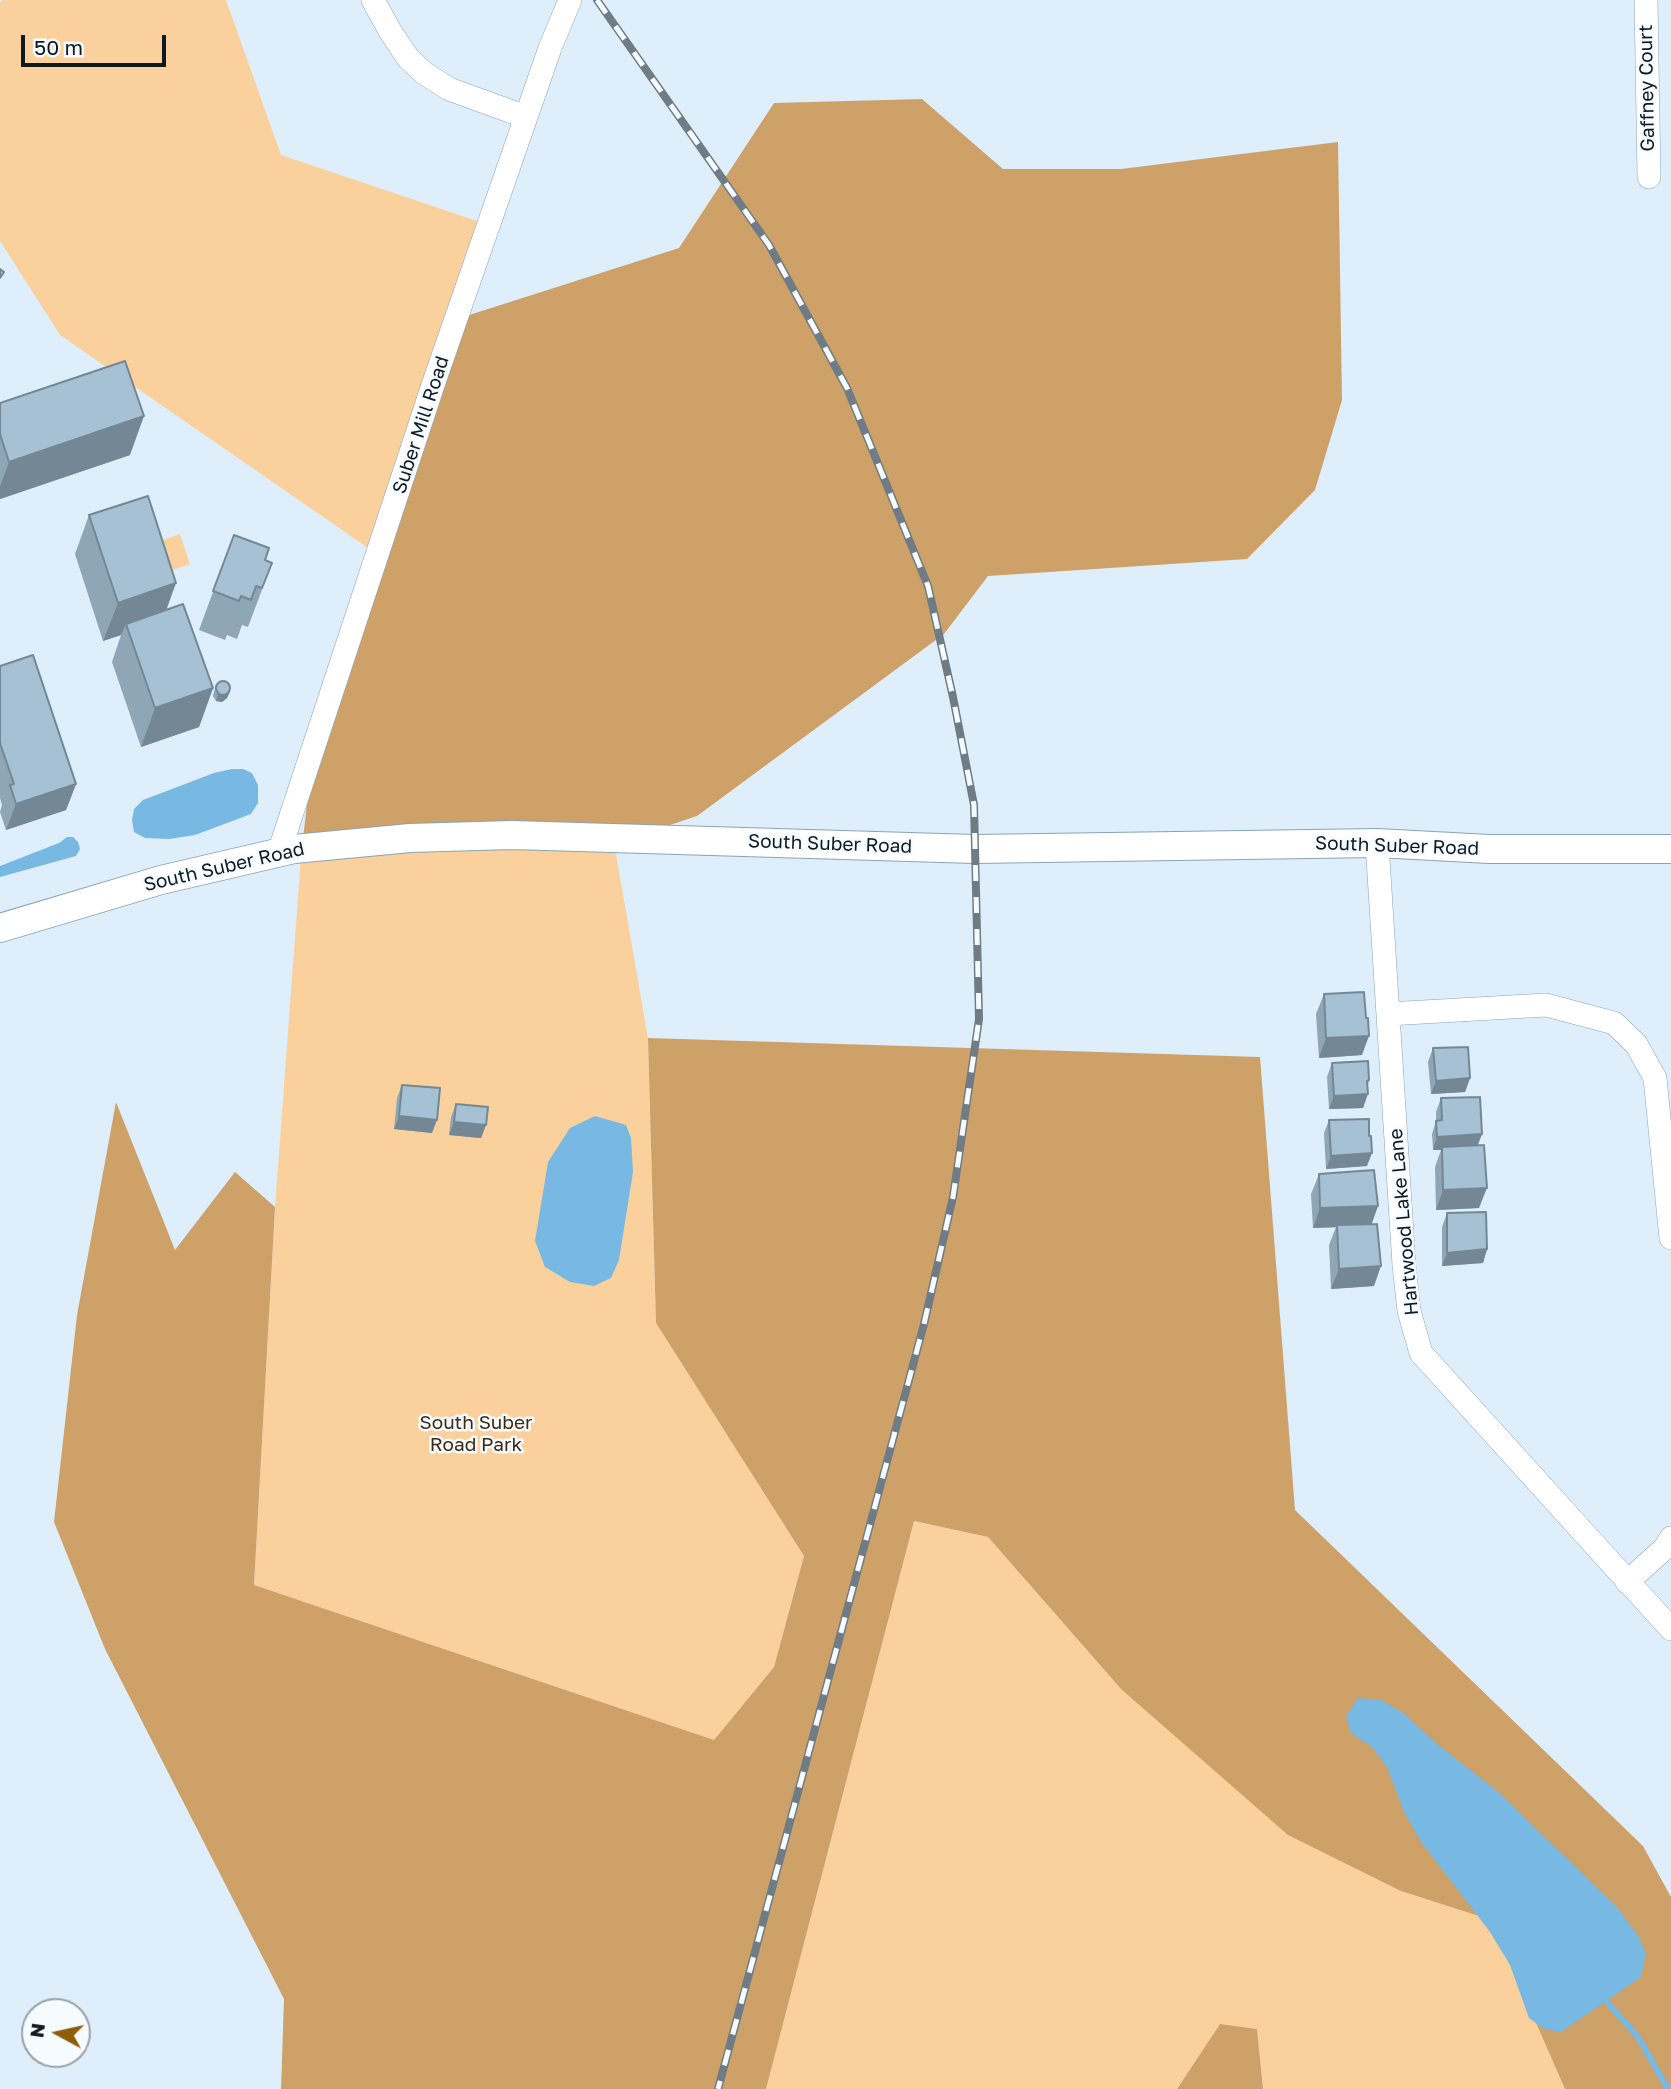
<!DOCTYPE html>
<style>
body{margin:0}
#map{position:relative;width:1671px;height:2089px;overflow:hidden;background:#deeffb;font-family:"Golos Text",sans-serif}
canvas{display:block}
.north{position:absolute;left:21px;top:1998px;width:70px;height:70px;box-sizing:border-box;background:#f5fbff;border:2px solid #99a1a6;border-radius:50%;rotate:278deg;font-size:19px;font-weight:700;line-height:28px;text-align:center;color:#0f1920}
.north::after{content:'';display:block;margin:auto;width:24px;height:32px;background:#8e5d08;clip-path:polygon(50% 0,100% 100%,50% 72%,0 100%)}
.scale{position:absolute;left:21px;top:35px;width:145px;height:32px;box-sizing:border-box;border:4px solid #0f1920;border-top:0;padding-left:9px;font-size:21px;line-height:24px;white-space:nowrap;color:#0f1920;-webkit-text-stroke:5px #f5fbff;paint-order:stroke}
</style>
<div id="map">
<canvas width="1671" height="2089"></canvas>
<div class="north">N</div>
<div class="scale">50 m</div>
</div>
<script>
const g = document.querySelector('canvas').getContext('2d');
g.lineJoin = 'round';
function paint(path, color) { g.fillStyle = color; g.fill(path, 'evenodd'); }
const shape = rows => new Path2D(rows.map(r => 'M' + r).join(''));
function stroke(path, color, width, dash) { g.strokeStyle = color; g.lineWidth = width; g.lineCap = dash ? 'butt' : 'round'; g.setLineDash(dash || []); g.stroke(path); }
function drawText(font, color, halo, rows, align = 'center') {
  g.font = font + ' "Golos Text",sans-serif'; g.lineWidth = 5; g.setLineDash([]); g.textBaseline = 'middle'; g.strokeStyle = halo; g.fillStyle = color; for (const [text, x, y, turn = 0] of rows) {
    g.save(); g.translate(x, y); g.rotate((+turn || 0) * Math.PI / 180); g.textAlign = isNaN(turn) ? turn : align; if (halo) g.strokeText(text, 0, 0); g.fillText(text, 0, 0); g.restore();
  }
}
const green = shape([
 [3,0,226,0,281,155,489,225,384,559,60,335,0,241,0,2],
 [180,534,190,564,161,574,151,544],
 [619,842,616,854,648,1038,656,1323,804,1556,774,1667,714,1740,254,1585,275,1207,301,856],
 [914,1521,988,1537,1121,1689,1401,1891,1491,1920,1565,2089,1263,2089,1257,2029,1220,2024,1177,2089,766,2089]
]);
const forest = shape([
 [922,99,1003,169,1121,169,1338,142,1342,400,1315,490,1247,559,988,576,944,634,697,816,619,842,301,856,309,787,463,317,679,248,774,103],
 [648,1038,1260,1057,1295,1510,1643,1846,1671,1897,1671,2089,1565,2089,1491,1920,1401,1891,1288,1835,1121,1689,988,1537,914,1521,766,2089,281,2089,284,1999,105,1649,54,1522,77,1315,116,1102,175,1250,235,1172,275,1207,254,1585,714,1740,774,1667,804,1556,656,1323],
 [1220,2024,1257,2029,1263,2089,1177,2089]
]);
const water = shape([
 [232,769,243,769,252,773,258,785,258,803,251,814,195,835,169,839,145,838,134,832,132,820,134,809,143,800,214,773],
 [67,837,73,837,78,842,80,849,76,856,0,877,0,866,59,843],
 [595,1116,626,1125,631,1138,633,1172,619,1260,611,1278,594,1286,570,1282,545,1267,535,1241,548,1162,570,1128],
 [1358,1698,1381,1700,1402,1712,1437,1744,1497,1791,1617,1907,1639,1937,1646,1954,1641,1977,1561,2032,1544,2029,1529,2018,1510,1965,1490,1932,1421,1842,1404,1812,1387,1767,1372,1747,1351,1733,1346,1717]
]);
const stream = shape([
 [1607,2002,1638,2037,1668,2089]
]);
const minor = shape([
 [373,0,390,31,408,58,424,73,449,89,526,117],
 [1646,0,1649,177],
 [1377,843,1404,1265,1409,1311,1421,1353,1671,1629],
 [279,852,434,382,550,48,570,0],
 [1388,1014,1546,1005,1614,1023,1636,1044,1655,1078,1671,1238],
 [1627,1582,1665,1548,1671,1538]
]);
const tertiary = shape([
 [0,928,161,880,294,849,410,838,512,835,975,849,1377,843,1489,849,1671,849]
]);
const rail = shape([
 [597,0,769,245,847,388,928,586,953,697,974,805,979,1019,953,1197,924,1324,718,2089]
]);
const wall = shape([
 [0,403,130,455,0,499],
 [89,515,166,609,213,688,199,727,141,747,112,662,121,635,103,641,75,554],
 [234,535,265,560,272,563,248,627,242,625,237,639,227,635,225,640,199,630],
 [0,666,76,784,66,810,6,830,0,812,2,805,0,798],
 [216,684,227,698,222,702,216,701,213,696],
 [1324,994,1362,1055,1319,1058,1316,1014],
 [1433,1048,1470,1078,1465,1092,1431,1094,1428,1062],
 [1332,1063,1369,1080,1363,1108,1329,1109,1327,1077],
 [402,1085,432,1133,394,1129,397,1098],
 [1441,1098,1482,1134,1477,1146,1479,1208,1436,1210,1435,1167,1441,1150,1433,1150,1432,1134,1436,1121,1436,1112],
 [456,1104,486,1125,481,1138,449,1135,451,1117],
 [1329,1120,1367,1166,1326,1169,1324,1133],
 [1319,1174,1371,1224,1374,1286,1331,1289,1329,1245,1336,1227,1313,1228,1311,1194],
 [1447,1213,1487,1249,1483,1263,1442,1266,1442,1227]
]);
const shadedWall = shape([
 [144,416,130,455,0,499,0,487,9,462],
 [176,583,162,622,126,624,121,635,103,641,118,603],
 [213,688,199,727,141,747,155,708],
 [230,692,227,698,222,702,216,701,218,694],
 [76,784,66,810,6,830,16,804],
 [1369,1036,1362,1055,1319,1058,1326,1038],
 [1470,1078,1465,1092,1431,1094,1436,1081],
 [1368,1094,1363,1108,1329,1109,1334,1096],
 [399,1116,437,1120,432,1133,394,1129],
 [454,1122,486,1125,481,1138,449,1135],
 [1482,1134,1477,1147,1442,1147,1441,1150,1433,1150,1437,1137],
 [1372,1153,1367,1166,1326,1169,1331,1156],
 [1487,1188,1479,1208,1436,1210,1443,1190],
 [1378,1206,1371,1226,1313,1228,1320,1208],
 [1487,1249,1483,1263,1442,1266,1447,1253],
 [1381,1266,1374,1286,1331,1289,1339,1269]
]);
const building = shape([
 [0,269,4,272,0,278,0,269],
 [125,361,144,416,9,462,0,434,0,403,125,361],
 [148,496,176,583,118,603,89,515,148,496],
 [234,535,269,548,265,560,272,563,262,588,256,586,251,600,241,596,239,601,213,591,234,535],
 [183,604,213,688,155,708,126,624,183,604],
 [33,655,76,784,16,804,10,785,14,784,0,743,0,666,33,655],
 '216 688a7 7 0 1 1 14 0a7 7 0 1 1-14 0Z',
 [1364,992,1366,1018,1368,1018,1369,1036,1326,1038,1324,994,1364,992],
 [1468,1047,1470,1078,1436,1081,1433,1048,1468,1047],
 [1368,1061,1369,1080,1367,1081,1368,1094,1334,1096,1332,1063,1368,1061],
 [402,1085,440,1088,437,1120,399,1116,402,1085],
 [1480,1097,1482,1134,1437,1137,1436,1121,1442,1120,1441,1098,1480,1097],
 [456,1104,488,1107,486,1125,454,1122,456,1104],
 [1369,1119,1369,1136,1371,1136,1372,1153,1331,1156,1329,1120,1369,1119],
 [1484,1145,1487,1188,1443,1190,1442,1147,1484,1145],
 [1374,1170,1378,1206,1320,1208,1319,1174,1374,1170],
 [1486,1212,1487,1249,1447,1253,1447,1213,1486,1212],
 [1377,1224,1381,1266,1339,1269,1337,1225,1377,1224]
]);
const streetNames = [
 ["Gaffney Court",1647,88,-91],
 ["Suber Mill Road",421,425,-72],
 ["South Suber Road",830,844,2],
 ["South Suber Road",1397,846,2],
 ["South Suber Road",224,867,-13],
 ["Hartwood Lake Lane",1404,1222,-95]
];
const parkNames = [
 ["South Suber",476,1423],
 ["Road Park",476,1445]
];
paint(green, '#fad19d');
paint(forest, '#cda168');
paint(water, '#77b9e2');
stroke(stream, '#77b9e2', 6);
stroke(minor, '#89a4b6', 24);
stroke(tertiary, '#89a4b6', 30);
stroke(minor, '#fff', 23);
stroke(tertiary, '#fff', 28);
stroke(rail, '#6f7c85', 8);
stroke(rail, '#f5fbff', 5, [16]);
paint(wall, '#8fa6b6');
paint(shadedWall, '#748794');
paint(building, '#a6c1d4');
stroke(building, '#748794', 2);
drawText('19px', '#0f1920', '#f5fbff', streetNames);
drawText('19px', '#3c2910', '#f5fbff', parkNames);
</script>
